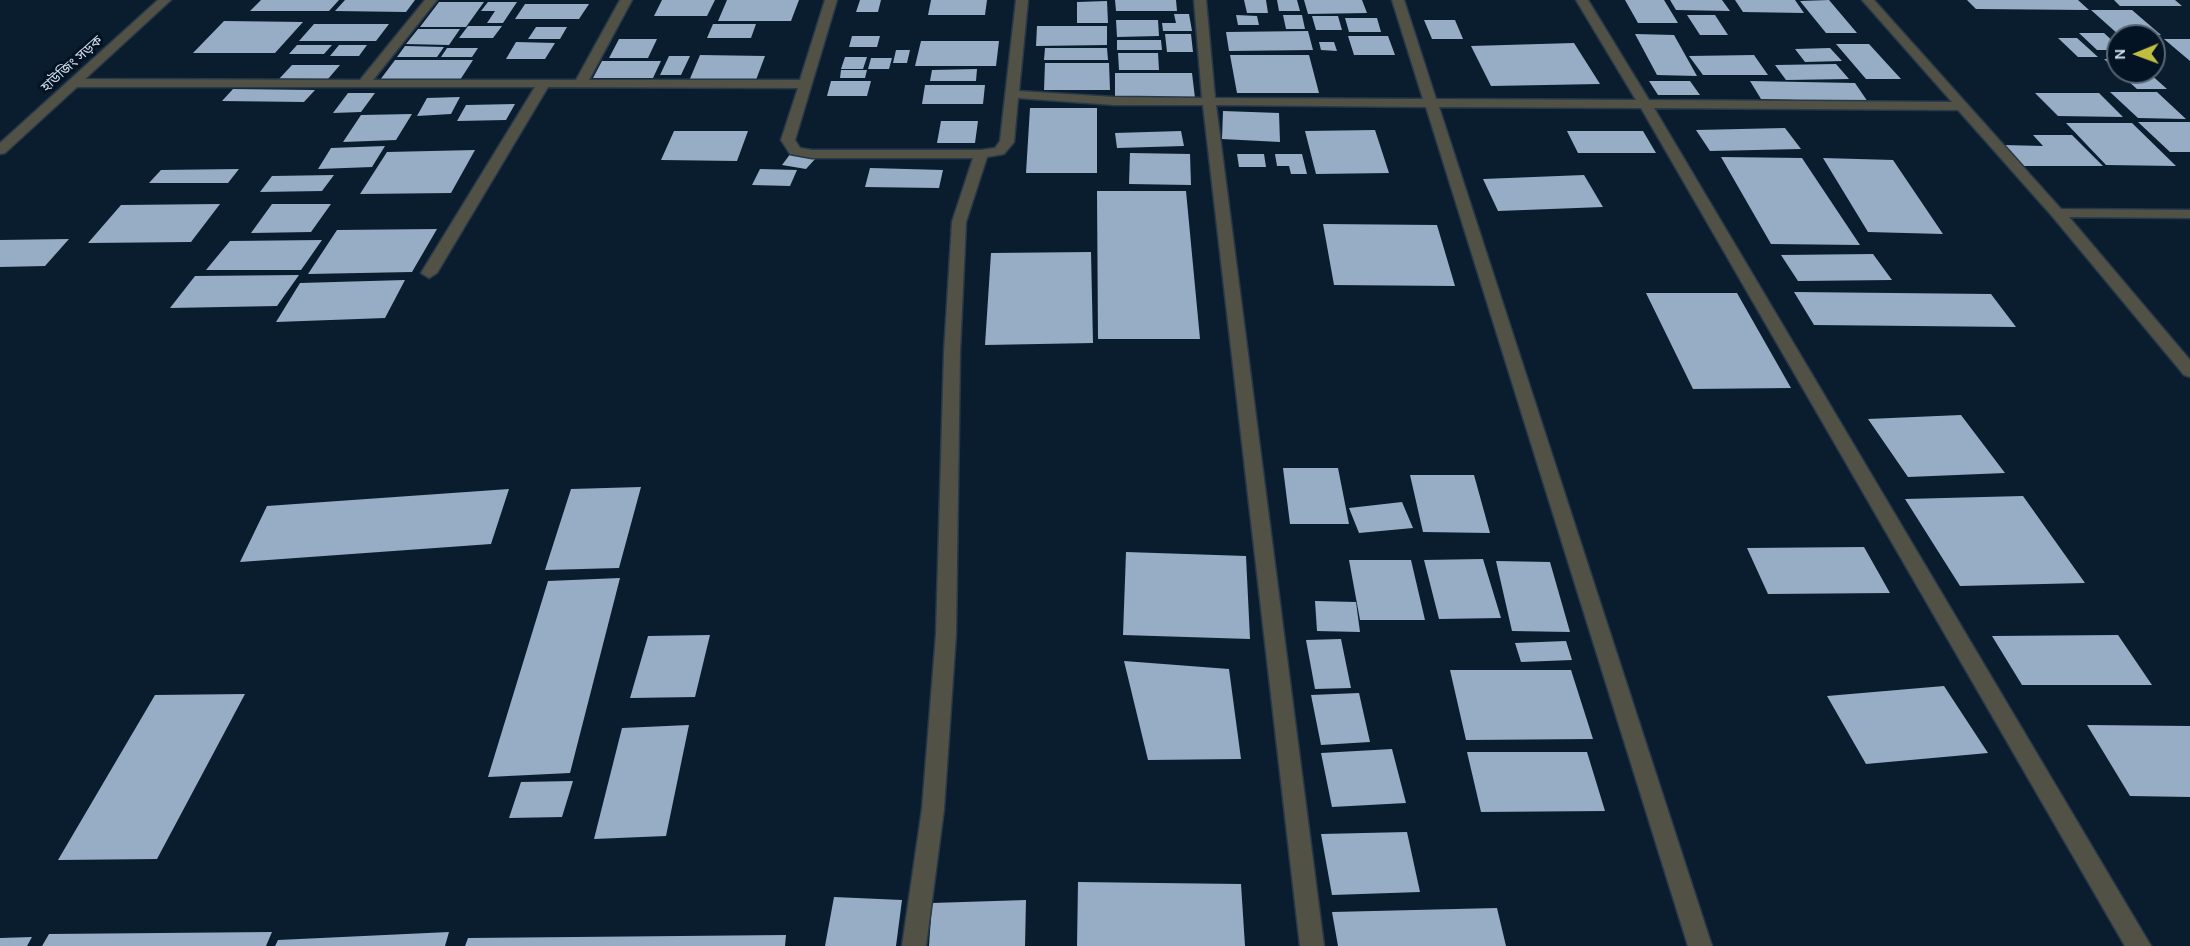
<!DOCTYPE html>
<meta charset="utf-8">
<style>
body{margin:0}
#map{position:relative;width:2190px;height:946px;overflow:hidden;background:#0a1d2f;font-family:Karla,sans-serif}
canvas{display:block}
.north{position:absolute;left:2106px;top:24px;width:60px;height:60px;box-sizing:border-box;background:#031324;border:2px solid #566574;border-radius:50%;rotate:269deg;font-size:16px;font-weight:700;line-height:24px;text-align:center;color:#d3dfec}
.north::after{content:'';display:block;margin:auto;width:21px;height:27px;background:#c0be41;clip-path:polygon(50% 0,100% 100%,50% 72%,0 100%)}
</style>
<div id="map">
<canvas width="2190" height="946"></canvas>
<div class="north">N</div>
</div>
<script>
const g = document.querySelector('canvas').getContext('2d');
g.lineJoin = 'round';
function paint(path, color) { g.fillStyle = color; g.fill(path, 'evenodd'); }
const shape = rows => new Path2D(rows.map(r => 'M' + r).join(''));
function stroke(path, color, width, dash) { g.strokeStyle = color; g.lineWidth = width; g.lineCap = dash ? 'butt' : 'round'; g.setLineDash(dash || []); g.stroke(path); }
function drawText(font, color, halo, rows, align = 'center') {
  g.font = font + ' Karla,"Noto Sans Bengali",sans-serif'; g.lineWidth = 6; g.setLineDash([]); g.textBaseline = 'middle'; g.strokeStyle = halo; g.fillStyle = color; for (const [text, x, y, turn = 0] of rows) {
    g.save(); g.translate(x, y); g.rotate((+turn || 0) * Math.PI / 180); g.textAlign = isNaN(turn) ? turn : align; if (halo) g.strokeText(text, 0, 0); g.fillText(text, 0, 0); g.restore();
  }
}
const building = shape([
 [261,0,339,0,329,11,250,11],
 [345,0,415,0,406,12,335,11],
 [662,0,715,0,707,16,654,16],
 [727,0,799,0,791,21,718,21],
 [860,0,881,0,878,12,856,12],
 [931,0,987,0,985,15,928,15],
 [1115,0,1176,0,1177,11,1116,11],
 [1244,0,1266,0,1268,13,1247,13],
 [1277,0,1297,0,1300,11,1279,11],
 [1304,0,1362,0,1367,13,1308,14],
 [1625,0,1664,0,1678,23,1638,23],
 [1670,0,1722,0,1730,11,1676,10],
 [1735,0,1795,0,1804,13,1743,12],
 [1829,0,1857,33,1826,33,1800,1],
 [1967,0,2078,0,2089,10,1976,9],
 [2114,0,2175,0,2182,6,2120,6],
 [1107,1,1108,23,1077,23,1077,2],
 [439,2,484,2,466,27,420,27],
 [488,2,517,2,503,23,487,23,495,11,481,11],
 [525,4,589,4,579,19,515,19],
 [2091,10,2132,10,2161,35,2119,35],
 [1174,14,1189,14,1192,31,1163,31,1162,23,1176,23],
 [1236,15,1257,16,1259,25,1238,25],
 [1283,15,1302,15,1305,29,1286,29],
 [1687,15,1715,15,1728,35,1700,35],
 [1312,16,1338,16,1342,30,1316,30],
 [1345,18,1377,18,1381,32,1349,32],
 [1116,20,1158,20,1159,36,1117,37],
 [1424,20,1455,20,1463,39,1432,39],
 [224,21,303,22,275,53,193,53],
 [314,24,389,24,376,41,299,41],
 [713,24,756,24,751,38,707,38],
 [468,26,502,26,493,38,459,38],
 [1037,26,1107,26,1107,45,1036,46],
 [536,27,567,27,560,39,528,39],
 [418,29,460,29,449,45,406,44],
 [1308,31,1313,50,1229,51,1226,32],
 [2079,33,2104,33,2118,46,2118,50,2097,50],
 [1165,34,1191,34,1193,52,1167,52],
 [1635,34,1674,35,1697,76,1657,75],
 [852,36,880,36,877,47,849,47],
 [1348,36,1388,36,1395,55,1354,55],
 [2058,38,2077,38,2098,57,2078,57],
 [619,39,657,39,648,58,609,58],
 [2164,39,2190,39,2190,61],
 [1117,40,1161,40,1162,50,1117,50],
 [921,41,999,41,996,66,915,66],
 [516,42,555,43,545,59,506,59],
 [1319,42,1334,42,1337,51,1321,50],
 [1574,43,1600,84,1491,86,1471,46],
 [1836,44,1869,44,1901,79,1866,79],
 [297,45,332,45,324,54,289,54],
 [339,45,367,45,359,56,330,56],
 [405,46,444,47,437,57,397,57],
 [447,48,478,48,472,57,441,57],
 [1045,48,1107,48,1108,60,1044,60],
 [1830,48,1842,61,1805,62,1795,49],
 [896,50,910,50,907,63,893,63],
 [1118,53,1158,53,1159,70,1119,70],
 [700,55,765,56,756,80,689,81],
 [1230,55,1309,55,1319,93,1237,93],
 [1754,55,1768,75,1703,75,1689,56],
 [669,56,690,56,681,75,660,75],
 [845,57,867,57,863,69,841,69],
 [871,58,892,58,889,69,868,69],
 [2104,59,2118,59,2118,72],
 [395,60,473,60,460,80,380,80],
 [602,61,661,61,653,78,593,78],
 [1045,63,1109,63,1110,90,1044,90],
 [1836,64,1849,79,1786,80,1775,65],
 [292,65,340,65,328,79,279,79],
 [977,69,976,81,930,81,932,70],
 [841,70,867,70,865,78,840,78],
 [2118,72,2148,72,2167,89,2137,89],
 [1115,73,1192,73,1195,98,1115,98],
 [831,81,871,81,867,96,827,96],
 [1649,81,1690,81,1700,95,1658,95],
 [1750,81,1855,83,1868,102,1761,99],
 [925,85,985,85,983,104,922,104],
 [233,89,315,90,304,102,222,101],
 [2110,92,2157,92,2186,119,2138,118],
 [348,93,375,93,361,112,333,113],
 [2035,93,2099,93,2123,117,2058,116],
 [460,97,451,114,417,116,427,98],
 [515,104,506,120,457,121,466,105],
 [1030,108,1097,108,1097,173,1026,173],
 [1223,111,1279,113,1280,142,1222,139],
 [412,114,396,140,343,142,361,115],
 [941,121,978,121,975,143,937,143],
 [2138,122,2190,122,2190,152,2170,152],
 [2066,123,2132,123,2176,166,2106,165],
 [1785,128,1801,149,1710,151,1696,130],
 [1375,130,1389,173,1316,174,1305,131],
 [674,131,748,131,737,161,661,160],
 [1181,131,1184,146,1117,148,1115,133],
 [1567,131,1643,131,1656,153,1578,153],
 [2033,135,2072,135,2103,166,2021,166,2003,145,2043,146],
 [385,146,372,167,318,169,331,148],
 [475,150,451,193,360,194,387,152],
 [791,153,816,158,806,169,782,165],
 [1130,153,1190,154,1191,185,1129,184],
 [1237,154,1264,154,1266,167,1239,167],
 [1275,154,1302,154,1307,174,1291,174,1289,166,1277,166],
 [1721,157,1802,158,1860,245,1771,244],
 [1823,158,1893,160,1943,234,1868,232],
 [870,168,943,170,939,188,865,187],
 [239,169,228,183,149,183,161,170],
 [760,169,797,170,790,186,752,185],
 [334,175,322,191,260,192,272,176],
 [1584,175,1603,207,1498,211,1483,179],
 [1097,191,1186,191,1200,339,1098,339],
 [220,204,191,242,88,243,121,205],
 [272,204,331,204,311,232,251,233],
 [1323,224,1437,225,1455,286,1334,285],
 [437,229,412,272,308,274,337,230],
 [69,239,45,266,0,267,0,240],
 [322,240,301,270,206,270,230,241],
 [1091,252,1093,343,985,345,991,253],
 [1873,254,1892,280,1798,281,1781,255],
 [299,275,277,306,170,308,195,276],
 [405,280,385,318,276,322,300,283],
 [1794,292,1991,294,2016,327,1814,325],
 [1646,293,1737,293,1791,388,1693,389],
 [1961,415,2005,473,1908,477,1868,419],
 [1283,468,1338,468,1349,524,1290,524],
 [1410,475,1474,475,1490,533,1423,532],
 [641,487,619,568,545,570,571,489],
 [509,489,491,544,240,562,267,506],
 [2023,496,2085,583,1960,586,1905,499],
 [1402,502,1413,528,1359,533,1349,508],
 [1864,547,1890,593,1768,594,1747,548],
 [1126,552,1246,556,1250,639,1123,635],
 [1483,559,1501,618,1439,619,1424,560],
 [1349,560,1411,560,1425,620,1360,620],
 [1496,561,1550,562,1570,632,1512,631],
 [620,578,570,773,488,777,548,581],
 [1315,601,1356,602,1360,632,1317,631],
 [710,635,695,697,630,698,648,636],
 [2118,635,2152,685,2022,685,1992,636],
 [1341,639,1351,688,1315,689,1306,640],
 [1566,641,1572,660,1521,662,1515,643],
 [1124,661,1229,669,1241,759,1148,760],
 [1450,670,1571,670,1593,739,1466,740],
 [1944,686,1988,753,1866,764,1827,696],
 [1359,693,1370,742,1321,745,1311,695],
 [245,694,157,859,58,860,155,695],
 [689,725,666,836,594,839,622,728],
 [2087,725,2190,726,2190,797,2130,796],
 [1392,749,1406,803,1332,807,1321,753],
 [1467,752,1587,752,1605,811,1481,812],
 [573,781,562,817,509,818,521,782],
 [1407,832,1420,892,1332,895,1321,834],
 [1078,882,1241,884,1245,946,1077,946],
 [834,897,902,900,896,946,825,946],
 [1026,900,1025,946,929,946,932,903],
 [1497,908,1506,946,1338,946,1332,912],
 [272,932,266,946,42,946,49,934],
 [449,932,445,946,275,946,278,940],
 [786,935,785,946,465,946,468,938],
 [32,937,27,946,0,946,0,938]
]);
const minor = shape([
 [158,0,171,0,85,79,360,80,425,0,437,0,373,80,576,80,620,0,632,0,589,80,800,80,825,0,837,0,795,140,800,148,812,150,981,150,995,148,1000,141,1016,0,1028,0,1019,91,1114,97,1202,98,1194,0,1206,0,1215,98,1423,99,1392,0,1404,0,1436,99,1636,100,1576,0,1588,0,1649,100,1952,102,1862,0,1874,0,2061,209,2190,210,2190,218,2069,217,2190,360,2190,377,2184,375,2052,216,1958,110,1654,108,2151,946,2125,946,1641,108,1439,107,1712,946,1688,946,1426,107,1216,105,1324,946,1300,946,1203,105,1114,105,1018,98,1014,142,1004,154,987,157,966,222,960,352,956,634,944,809,926,946,902,946,922,809,936,634,944,352,952,222,973,158,812,158,790,154,781,140,798,88,548,87,437,273,429,278,421,273,535,87,77,87,5,153,0,154,0,143,158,0]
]);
const farStreetnames = [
 ["হাউজিং সড়ক",72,64,-42]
];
paint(building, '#96adc5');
stroke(minor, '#263849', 3);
paint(minor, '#515145');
drawText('14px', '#d3dfec', '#031324', farStreetnames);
</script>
